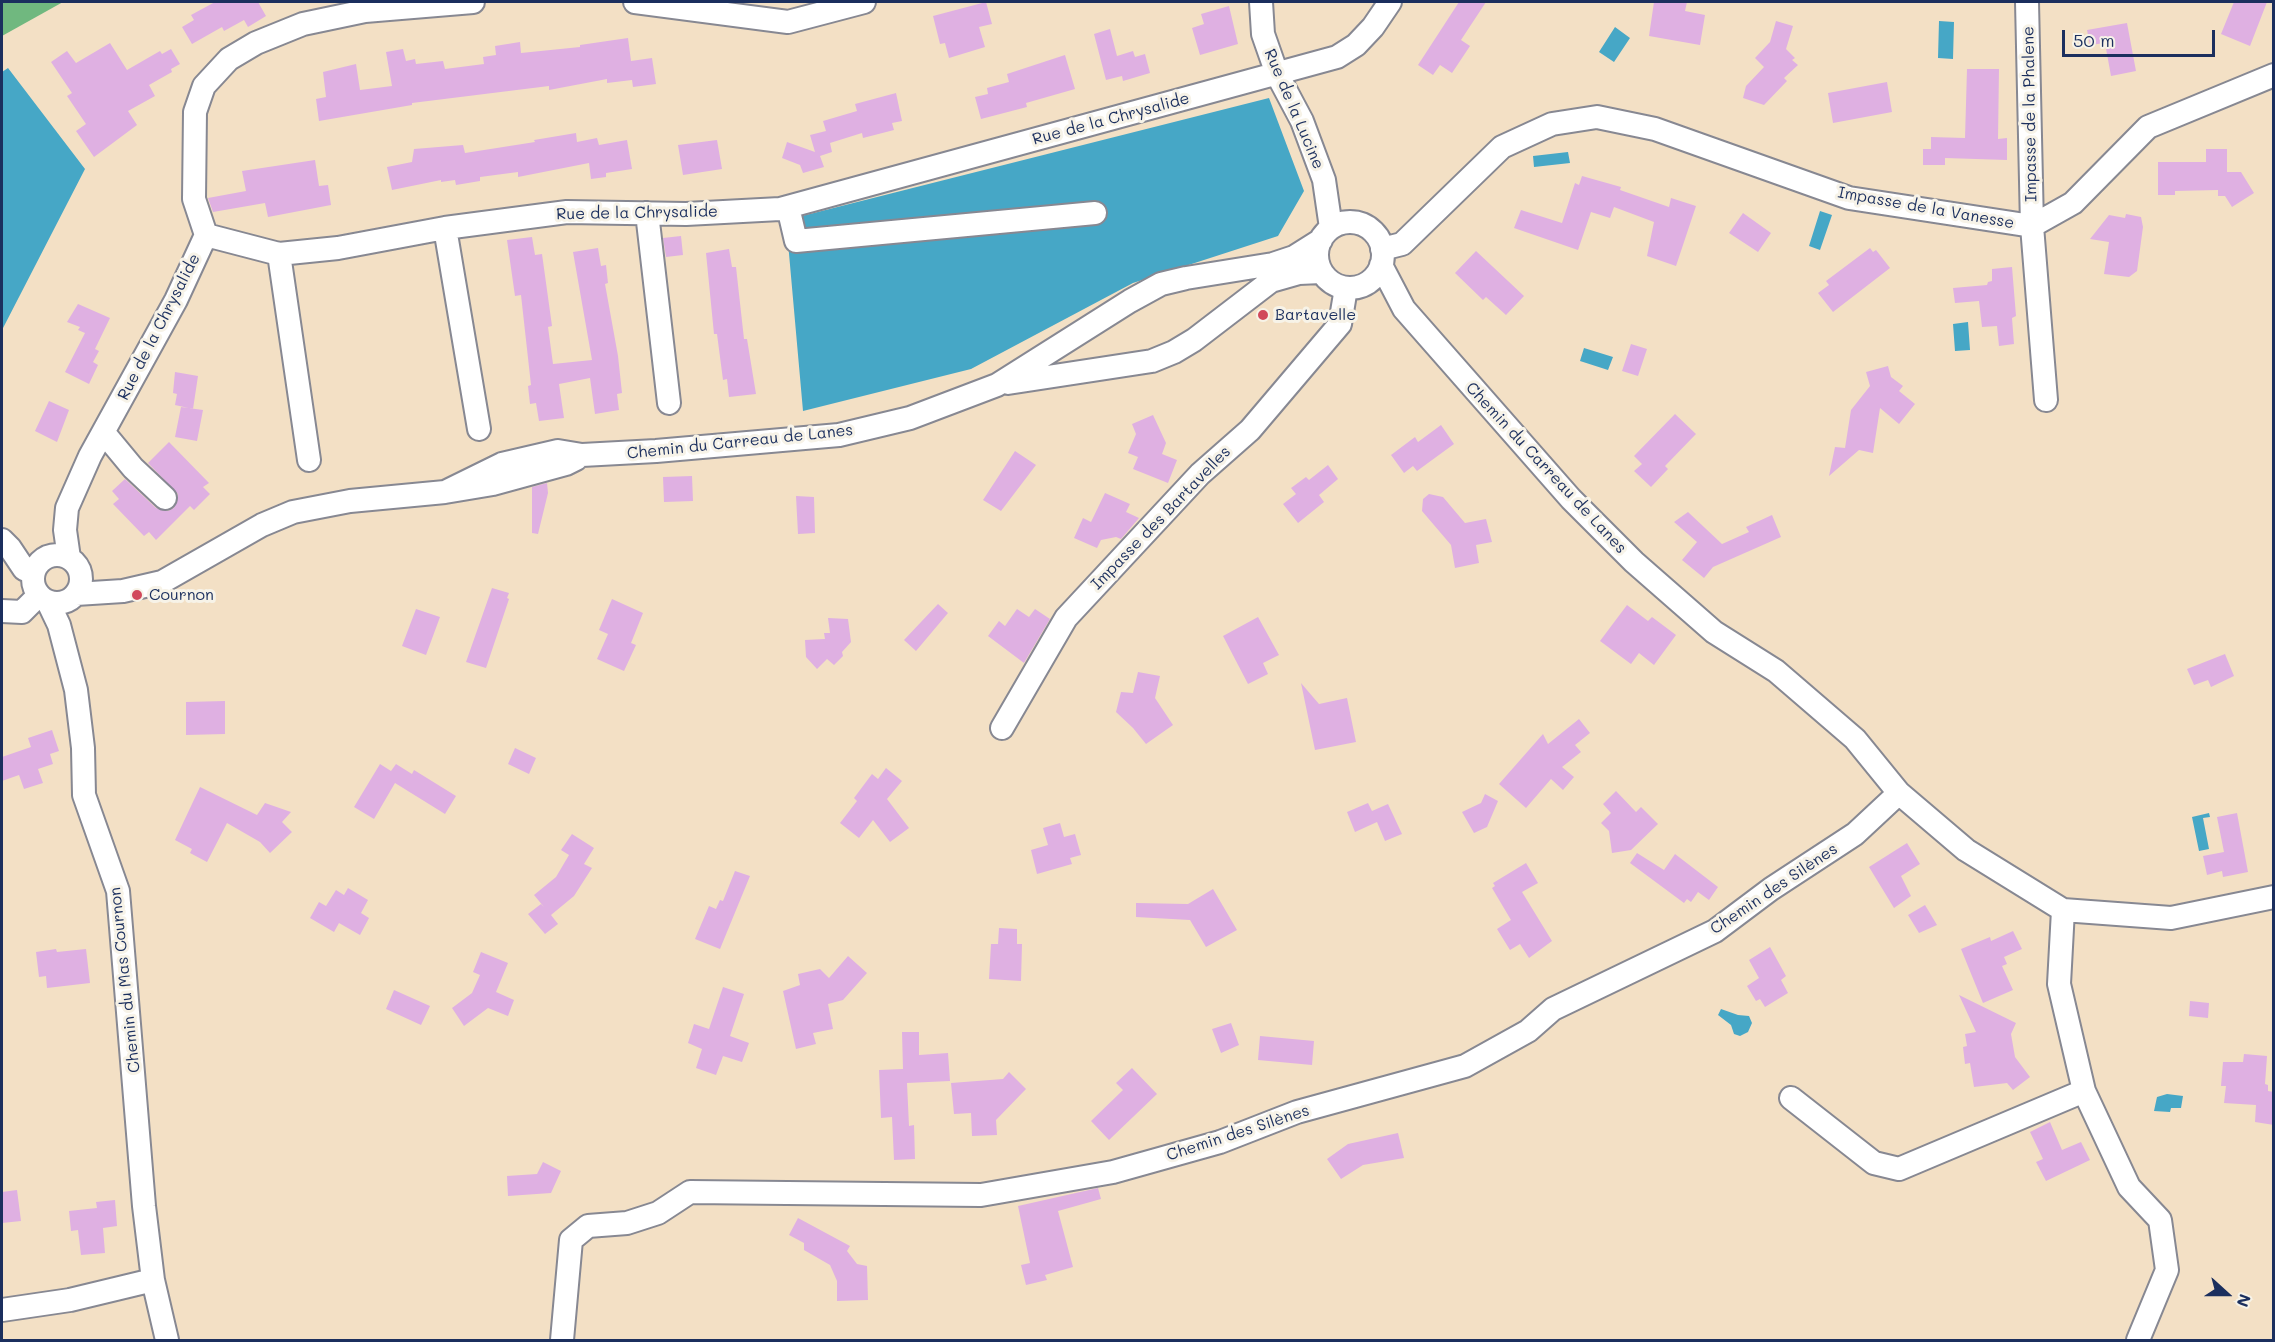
<!DOCTYPE html>
<meta charset="utf-8">
<style>
body{margin:0}
#map{position:relative;width:2275px;height:1342px;overflow:hidden;background:#f3e0c5;font-family:Mali,sans-serif}
canvas{display:block}
.frame{position:absolute;inset:0;border:3px solid #1b2f5e;pointer-events:none}
.north{position:absolute;left:2197px;top:1264px;width:60px;height:60px;-webkit-text-stroke:4px #f7f3e8;paint-order:stroke;rotate:111deg;font-size:16px;font-weight:700;line-height:24px;text-align:center;color:#1b2f5e}
.north::after{content:'';display:block;margin:auto;width:21px;height:27px;background:#1b2f5e;clip-path:polygon(50% 0,100% 100%,50% 72%,0 100%)}
.scale{position:absolute;left:2062px;top:30px;width:153px;height:27px;box-sizing:border-box;border:3px solid #1b2f5e;border-top:0;padding-left:8px;font-size:18px;line-height:21px;white-space:nowrap;color:#1b2f5e;-webkit-text-stroke:4px #f7f3e8;paint-order:stroke}
</style>
<div id="map">
<canvas width="2275" height="1342"></canvas>
<div class="frame"></div>
<div class="north">N</div>
<div class="scale">50 m</div>
</div>
<script>
const g = document.querySelector('canvas').getContext('2d');
g.lineJoin = 'round';
function paint(path, color) { g.fillStyle = color; g.fill(path, 'evenodd'); }
const shape = rows => new Path2D(rows.map(r => 'M' + r).join(''));
function stroke(path, color, width, dash) { g.strokeStyle = color; g.lineWidth = width; g.lineCap = dash ? 'butt' : 'round'; g.setLineDash(dash || []); g.stroke(path); }
function drawText(font, color, halo, rows, align = 'center') {
  g.font = font + ' Mali,sans-serif'; g.lineWidth = 6; g.setLineDash([]); g.textBaseline = 'middle'; g.strokeStyle = halo; g.fillStyle = color; for (const [text, x, y, turn = 0] of rows) {
    g.save(); g.translate(x, y); g.rotate((+turn || 0) * Math.PI / 180); g.textAlign = isNaN(turn) ? turn : align; if (halo) g.strokeText(text, 0, 0); g.fillText(text, 0, 0); g.restore();
  }
}
const forest = shape([
 [2,2,63,2,2,36]
]);
const water = shape([
 [1939,21,1954,22,1953,59,1938,58],
 [1615,27,1630,38,1614,62,1599,52],
 [8,68,85,169,2,330,2,72],
 [1269,98,1304,191,1278,236,1133,283,971,369,803,411,786,220],
 [1568,152,1570,163,1534,167,1533,156],
 [1820,211,1832,215,1820,250,1809,246],
 [1968,322,1970,350,1955,351,1953,324],
 [1584,348,1613,357,1608,370,1580,361],
 [2209,813,2210,817,2203,818,2209,849,2199,851,2192,817],
 [1721,1009,1738,1015,1749,1016,1752,1023,1748,1032,1740,1036,1734,1034,1731,1025,1718,1015],
 [2167,1094,2183,1096,2181,1108,2171,1108,2170,1112,2154,1111,2157,1097]
]);
const building = shape([
 [215,2,258,2,266,16,248,27,244,20,224,31,222,27,192,44,182,27,194,20,191,15],
 [986,2,992,24,979,27,985,47,949,58,945,43,940,44,933,16],
 [1459,2,1486,2,1461,40,1470,46,1452,73,1440,65,1433,75,1418,65],
 [1654,2,1687,2,1685,11,1705,15,1700,45,1649,36],
 [2234,2,2267,2,2250,46,2221,34],
 [1229,6,1238,44,1200,55,1192,28,1204,24,1201,14],
 [1776,21,1793,26,1786,49,1795,58,1792,60,1798,65,1784,78,1787,81,1764,105,1743,98,1746,86,1764,67,1755,58,1770,42],
 [2127,23,2136,71,2111,76,2105,43,2090,45,2087,30],
 [1110,29,1117,56,1133,51,1135,57,1145,54,1150,73,1123,81,1122,76,1106,80,1094,34],
 [628,38,631,61,652,58,656,84,633,87,632,80,607,83,607,79,549,90,549,86,412,103,412,105,319,121,316,99,326,97,323,72,356,64,360,90,392,86,386,52,403,49,406,61,415,59,416,64,443,61,445,69,484,64,483,57,496,55,495,46,520,42,521,53,580,47,580,45],
 [110,43,127,70,160,51,162,54,171,49,180,64,171,69,172,72,149,85,155,96,128,111,137,125,94,157,76,131,86,124,67,96,72,93,51,62,67,51,76,63],
 [1065,55,1075,89,1026,103,1027,107,981,119,975,97,988,94,987,88,1009,82,1007,74],
 [1967,69,1999,69,1998,139,2007,138,2007,160,1945,158,1945,165,1923,165,1923,149,1931,149,1931,137,1965,138],
 [1887,82,1892,112,1833,123,1828,93],
 [896,93,902,121,892,123,894,130,863,138,862,133,830,143,832,152,820,156,824,167,803,173,800,165,782,158,787,142,815,152,810,135,826,131,823,121,857,111,855,104],
 [576,133,577,142,597,138,599,145,627,140,632,169,606,173,606,177,591,179,589,163,518,177,518,172,480,177,480,181,456,185,455,180,441,182,441,180,392,190,387,167,412,162,414,149,463,145,465,153,535,142,534,140],
 [717,140,722,169,683,175,678,145],
 [2206,149,2227,149,2227,172,2241,172,2254,193,2232,207,2225,196,2218,196,2218,190,2175,191,2175,195,2158,195,2158,162,2206,162],
 [315,160,319,186,328,185,331,205,268,217,265,203,213,212,208,198,246,191,242,171],
 [1582,176,1621,187,1620,190,1669,207,1671,198,1696,206,1676,266,1647,256,1654,222,1614,207,1610,218,1591,212,1578,250,1514,228,1521,210,1562,223,1575,183,1579,185],
 [1743,213,1771,233,1758,252,1729,233],
 [2126,214,2141,217,2143,227,2137,271,2129,277,2104,274,2109,242,2090,239,2109,215,2125,218],
 [681,236,683,255,666,257,663,238],
 [532,237,535,255,542,254,552,326,548,327,553,364,592,360,573,252,598,248,601,266,606,265,608,283,605,284,618,356,622,393,617,394,619,410,595,414,590,378,559,384,564,418,539,421,536,403,530,404,528,386,531,385,521,295,515,296,507,240],
 [1870,248,1873,252,1876,250,1890,268,1833,312,1818,293,1829,285,1826,281],
 [729,249,732,267,736,267,744,339,747,339,756,394,729,397,727,379,723,380,717,334,714,334,706,253],
 [1476,251,1524,296,1506,315,1486,297,1483,300,1455,273],
 [2012,267,2016,316,2012,318,2014,344,1999,346,1997,326,1982,327,1979,301,1955,303,1953,288,1987,285,1988,282,1992,281,1992,269],
 [78,304,110,318,95,349,99,351,93,362,98,365,89,384,65,372,85,333,78,330,80,327,67,322],
 [1631,344,1647,349,1638,376,1622,371],
 [1888,366,1891,377,1903,386,1899,391,1915,404,1899,424,1880,408,1873,453,1859,450,1829,476,1835,447,1845,448,1851,410,1870,386,1866,372],
 [175,372,198,376,193,409,175,405,177,394,173,393],
 [49,401,69,410,57,442,35,431],
 [181,407,203,410,197,441,175,437],
 [1675,414,1696,434,1665,466,1668,469,1651,487,1634,471,1642,464,1634,456],
 [1153,415,1166,443,1162,454,1177,460,1168,483,1133,469,1138,457,1128,453,1136,434,1132,424],
 [1441,425,1454,444,1417,471,1413,466,1404,473,1391,455,1415,437,1418,442],
 [169,442,209,483,203,487,210,494,194,510,190,506,156,540,149,532,144,536,113,504,119,499,112,491,125,479,156,508,168,511,174,508,178,494,148,463],
 [1015,451,1036,465,1001,511,983,500],
 [1328,465,1338,479,1319,495,1324,502,1298,523,1283,504,1296,494,1291,488,1306,477,1309,480],
 [692,476,693,501,664,502,663,477],
 [547,483,548,493,538,534,532,533,532,487],
 [1105,493,1130,504,1126,512,1139,518,1121,539,1116,537,1101,540,1097,548,1074,538,1083,518,1091,522],
 [1429,494,1443,497,1465,523,1486,519,1492,542,1476,545,1479,563,1455,568,1451,545,1422,511,1423,499],
 [796,496,814,497,815,533,798,534],
 [1688,512,1722,544,1749,532,1746,527,1772,515,1781,537,1713,567,1704,578,1682,560,1697,542,1674,522],
 [492,588,509,593,507,598,509,599,486,668,466,662],
 [612,599,643,613,631,643,636,645,624,671,597,659,608,634,599,630],
 [938,604,948,613,916,651,904,640],
 [1627,605,1648,621,1652,617,1676,635,1654,665,1639,653,1631,664,1600,641],
 [416,609,440,617,426,655,402,646],
 [1017,609,1029,617,1035,609,1050,619,1024,663,988,636,999,621,1005,626],
 [1258,617,1279,655,1263,663,1268,674,1248,684,1223,636],
 [828,618,848,619,851,642,842,652,843,656,834,665,827,659,817,669,806,657,805,640,825,639,824,633,830,633],
 [2225,654,2234,676,2211,687,2208,680,2194,685,2187,669],
 [1138,672,1160,676,1155,698,1173,725,1146,744,1133,728,1116,712,1121,692,1133,693],
 [1301,683,1319,704,1347,698,1356,742,1315,750],
 [225,701,225,734,186,735,186,702],
 [1579,719,1590,733,1575,745,1581,752,1562,767,1574,777,1563,790,1551,779,1526,808,1499,784,1543,734,1548,744],
 [52,730,59,751,50,754,53,764,38,769,43,783,24,789,19,775,2,781,2,757,31,747,28,738],
 [515,748,536,758,529,774,508,764],
 [380,764,391,771,396,764,412,774,414,770,456,796,445,814,395,783,374,819,354,807],
 [886,768,902,781,887,799,909,828,890,842,873,820,859,838,840,823,857,801,854,798,872,774,878,779],
 [200,787,257,815,265,803,291,812,282,822,292,832,270,853,260,842,227,823,207,862,190,853,192,849,175,840],
 [1616,791,1636,812,1641,807,1658,824,1631,850,1612,853,1609,831,1601,823,1611,813,1603,804],
 [1485,794,1498,801,1487,827,1474,833,1462,812,1481,803],
 [1368,803,1372,811,1388,804,1402,834,1385,841,1377,822,1355,832,1347,812],
 [2237,813,2248,872,2223,877,2222,871,2207,875,2203,856,2224,852,2217,817],
 [1060,823,1064,837,1075,834,1081,855,1070,858,1072,864,1037,874,1031,850,1048,845,1043,828],
 [572,834,594,848,584,864,592,868,574,896,551,915,558,924,545,934,528,914,541,904,544,907,534,895,556,877,569,855,561,850],
 [1907,843,1920,864,1901,876,1911,896,1894,908,1869,867],
 [1637,853,1664,870,1675,854,1718,887,1709,900,1698,892,1691,902,1687,899,1684,903,1630,863],
 [1526,863,1538,883,1522,892,1552,941,1529,958,1520,944,1510,950,1497,929,1511,920,1492,888,1495,886,1493,883],
 [735,871,750,876,720,949,695,939,709,906,716,909,720,900,723,901],
 [348,888,368,900,361,913,369,918,360,935,339,923,334,932,310,918,319,902,326,906,336,890,344,895],
 [1213,889,1237,930,1206,947,1190,920,1136,917,1136,903,1188,904],
 [1925,905,1937,925,1919,933,1908,915],
 [999,928,1017,929,1017,944,1022,944,1021,981,989,979,991,944,998,944],
 [2013,931,2022,949,2004,957,2007,964,2002,966,2013,990,1983,1003,1961,949,1990,937,1991,941],
 [1770,947,1786,976,1781,980,1788,993,1765,1007,1760,999,1756,1001,1747,986,1759,978,1749,960],
 [56,949,57,952,86,949,90,983,47,988,46,976,39,977,36,952],
 [481,952,508,963,496,992,514,1000,508,1016,488,1008,464,1026,452,1008,472,993,480,975,473,972],
 [848,956,867,973,843,1000,828,1004,833,1029,813,1033,816,1044,796,1049,783,991,800,985,798,974,820,969,829,978],
 [723,987,744,994,730,1036,749,1043,742,1062,723,1056,716,1075,696,1068,702,1049,688,1043,694,1024,709,1029],
 [394,990,430,1006,421,1025,386,1009],
 [1959,995,2016,1023,2011,1034,2015,1057,2030,1077,2013,1090,2007,1083,1974,1087,1970,1063,1965,1064,1963,1047,1967,1046,1965,1034,1976,1032],
 [2190,1001,2209,1003,2208,1018,2189,1016],
 [1231,1023,1239,1045,1221,1053,1212,1029],
 [902,1032,919,1032,919,1055,948,1053,950,1081,907,1083,909,1126,914,1125,915,1159,894,1160,892,1117,881,1118,879,1070,903,1069],
 [1260,1036,1314,1041,1312,1065,1258,1060],
 [2244,1054,2267,1056,2265,1084,2268,1085,2268,1091,2274,1092,2274,1125,2255,1122,2256,1105,2224,1103,2226,1086,2221,1086,2223,1062,2243,1062],
 [1132,1068,1157,1094,1109,1140,1091,1121,1123,1090,1116,1083],
 [1009,1072,1026,1089,996,1120,997,1135,972,1136,971,1113,954,1114,951,1083,1003,1079],
 [2050,1122,2062,1150,2081,1142,2090,1160,2046,1181,2036,1162,2043,1159,2030,1132],
 [1398,1133,1404,1158,1363,1165,1341,1179,1327,1159,1348,1144],
 [543,1162,561,1171,551,1193,508,1196,507,1176,537,1174],
 [1098,1188,1101,1199,1058,1211,1073,1267,1045,1275,1047,1280,1026,1285,1021,1265,1030,1263,1018,1206],
 [17,1190,21,1221,2,1223,2,1192],
 [115,1200,117,1226,103,1228,105,1253,81,1255,78,1230,71,1231,69,1211,97,1208,96,1202],
 [798,1218,850,1246,847,1251,857,1264,867,1266,868,1300,837,1301,837,1281,830,1265,804,1250,804,1243,789,1235]
]);
const minor = shape([
 [635,2,788,22,864,2],
 [1261,2,1263,34,1277,74,1302,121,1324,180,1331,228],
 [2027,2,2032,226,2046,400],
 [788,207,796,241,1095,213],
 [647,213,669,403],
 '1317 255a33 33 0 1 1 66 0a33 33 0 1 1-66 0Z',
 [445,228,479,429],
 [206,235,194,199,195,112,204,86,229,59,256,43,303,24,365,11,473,2],
 [1382,249,1402,244,1502,147,1552,124,1597,117,1655,129,1849,198,2032,226,2073,203,2148,127,2274,75],
 [279,254,309,460],
 [1381,265,1404,309,1571,499,1634,562,1714,632,1776,671,1855,739,1899,793,1966,850,2063,910,2171,918,2274,897],
 [1008,383,1152,361,1174,352,1194,340,1271,281,1299,273,1321,272],
 [104,433,133,468,165,498],
 [445,492,502,464,558,451,582,455,656,451,839,435,910,418,997,385,1130,301,1161,284,1186,278,1273,264,1294,257,1321,240],
 [2,540,10,548,24,569,33,573],
 '33 579a24 24 0 1 1 48 0a24 24 0 1 1-48 0Z',
 [69,558,65,530,67,508,90,456,176,300,206,235,279,254,338,248,445,228,567,212,686,214,780,209,1337,57,1356,45,1373,27,1390,2],
 [76,594,123,591,162,582,262,525,293,512,350,501,445,492,493,484,566,464,576,459],
 [48,602,59,625,76,690,83,748,84,795,118,891,144,1206,153,1280,167,1340],
 [2,611,22,612,38,596],
 [1002,728,1066,618,1200,474,1250,430,1340,324,1346,288],
 [2063,910,2059,984,2084,1091,2129,1187,2160,1220,2167,1270,2138,1340],
 [1791,1098,1874,1163,1899,1169,2084,1091],
 [2,1310,70,1300,153,1280],
 [562,1340,571,1240,588,1226,627,1223,658,1213,690,1192,981,1195,1113,1172,1220,1142,1297,1112,1465,1066,1528,1031,1553,1009,1715,931,1771,889,1855,834,1899,793]
]);
const markers = [
 [1263,315,6,"#d1495b"],
 [137,595,6,"#d1495b"]
];
const streetNames = [
 ["Rue de la Lucine",1294,109,67],
 ["Impasse de la Phalene",2030,114,-91],
 ["Rue de la Chrysalide",1111,119,-15],
 ["Impasse de la Vanesse",1926,208,10],
 ["Rue de la Chrysalide",637,213,-1],
 ["Rue de la Chrysalide",159,327,-63],
 ["Chemin du Carreau de Lanes",740,442,-6],
 ["Chemin du Carreau de Lanes",1546,468,47],
 ["Impasse des Bartavelles",1161,518,-46],
 ["Chemin des Silènes",1774,889,-34],
 ["Chemin du Mas Cournon",125,980,-96],
 ["Chemin des Silènes",1238,1133,-18]
];
const poiNames = [
 ["Bartavelle",1275,315],
 ["Cournon",149,595]
];
paint(forest, '#70b87f');
paint(water, '#46a7c6');
paint(building, '#dfb0e2');
stroke(minor, '#878892', 26);
stroke(minor, '#fff', 22);
for (const [x, y, r, color] of markers) { const dot = new Path2D(); dot.arc(x, y, r, 0, 2 * Math.PI); g.fillStyle = color; g.fill(dot); stroke(dot, '#f7f3e8', 2); }
drawText('16px', '#1b2f5e', '#f7f3e8', streetNames);
drawText('16px', '#1b2f5e', '#f7f3e8', poiNames, 'left');
</script>
